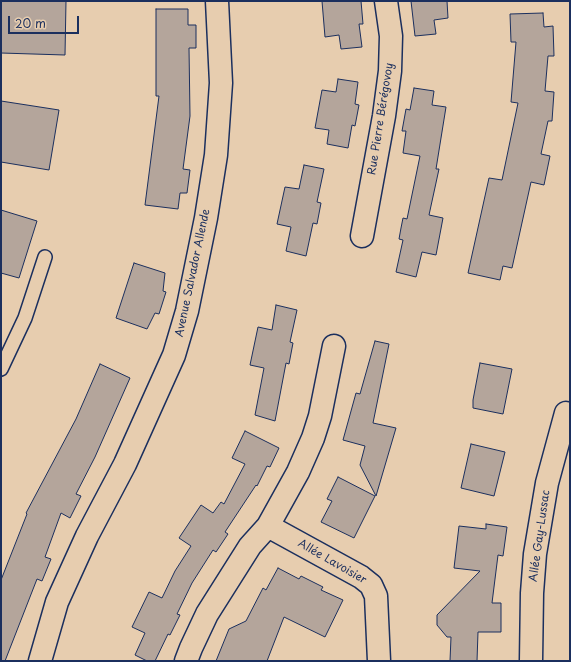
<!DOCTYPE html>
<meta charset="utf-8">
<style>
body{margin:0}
#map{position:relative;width:571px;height:662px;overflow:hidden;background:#e7cdaf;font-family:"Playpen Sans",sans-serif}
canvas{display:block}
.frame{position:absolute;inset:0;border:2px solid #1b2f5e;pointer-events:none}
.scale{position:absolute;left:8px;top:16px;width:71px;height:18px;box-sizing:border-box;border:2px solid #1b2f5e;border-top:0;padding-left:5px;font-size:12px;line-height:14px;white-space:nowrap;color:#1b2f5e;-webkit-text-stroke:3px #e7cdaf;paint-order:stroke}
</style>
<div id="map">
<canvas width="571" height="662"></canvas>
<div class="frame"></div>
<div class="scale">20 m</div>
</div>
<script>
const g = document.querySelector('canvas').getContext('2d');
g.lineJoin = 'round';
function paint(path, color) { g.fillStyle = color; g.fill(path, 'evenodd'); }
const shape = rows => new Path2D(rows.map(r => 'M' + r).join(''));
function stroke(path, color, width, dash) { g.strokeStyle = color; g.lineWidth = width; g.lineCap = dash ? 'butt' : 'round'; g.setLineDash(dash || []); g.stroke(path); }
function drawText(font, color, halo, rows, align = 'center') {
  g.font = font + ' "Playpen Sans",sans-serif'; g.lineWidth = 4; g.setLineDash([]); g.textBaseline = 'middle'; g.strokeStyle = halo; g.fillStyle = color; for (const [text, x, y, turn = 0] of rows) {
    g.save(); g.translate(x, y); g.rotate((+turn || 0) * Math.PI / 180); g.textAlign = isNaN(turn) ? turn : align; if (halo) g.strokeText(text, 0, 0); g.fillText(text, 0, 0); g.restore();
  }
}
const building = shape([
 [1,1,66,1,65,55,1,53,1,1],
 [322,1,361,1,363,24,359,24,362,47,341,49,339,35,325,37,322,1],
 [411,1,447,1,448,18,434,20,436,34,415,36,411,1],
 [156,9,188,9,188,25,196,25,196,48,189,48,190,116,183,169,190,170,187,193,180,193,178,209,145,205,159,96,156,96,156,9],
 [543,13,544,27,553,26,554,56,548,56,545,91,554,92,552,121,548,121,541,154,550,156,544,185,531,182,512,268,503,266,500,280,468,273,489,178,502,180,518,103,511,102,516,42,511,42,510,14,543,13],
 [338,79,358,82,355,104,359,105,355,126,352,125,348,148,327,144,329,130,315,128,322,90,336,92,338,79],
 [414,88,434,91,432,105,446,107,436,169,439,169,429,215,443,218,436,255,422,252,416,277,396,272,403,240,399,239,401,228,403,218,407,219,420,156,403,153,406,131,402,131,406,109,410,110,414,88],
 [1,101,59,110,49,170,1,162,1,101],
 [304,165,324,169,317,202,321,203,317,224,313,223,306,256,286,251,291,227,277,224,285,187,299,189,304,165],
 [1,210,37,221,19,278,1,273,1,210],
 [134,263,165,273,163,291,166,292,159,314,155,313,147,329,116,318,134,263],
 [276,305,297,310,290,342,293,343,289,364,286,363,275,421,255,415,264,368,250,365,258,327,272,330,276,305],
 [375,341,389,344,373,423,396,428,376,496,360,465,365,446,343,440,356,393,360,394,375,341],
 [480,363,512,369,503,414,473,408,473,400,480,363],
 [100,364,130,378,95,457,76,494,81,496,70,518,61,513,45,557,51,559,42,581,37,579,5,661,1,661,1,580,27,514,26,513,76,419,100,364],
 [245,431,279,448,270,467,267,466,257,486,256,485,225,532,228,534,216,552,213,550,192,583,177,614,180,615,170,635,168,634,155,661,147,661,135,655,145,633,132,627,149,592,162,598,175,571,191,546,179,538,201,505,213,513,221,502,224,504,245,464,232,458,245,431],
 [471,444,505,452,494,496,461,488,471,444],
 [338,477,375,496,354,538,321,522,332,501,327,499,338,477],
 [486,524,507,527,503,556,498,555,492,603,501,603,501,632,478,632,477,661,450,661,451,637,447,637,437,625,437,615,480,571,454,568,459,526,486,529,486,524],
 [278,568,299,579,301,576,323,587,321,590,343,600,325,637,284,617,267,661,216,661,229,629,246,621,263,588,266,590,278,568]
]);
const service = shape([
 [1,369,25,318,45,257]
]);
const minor = shape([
 [362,236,384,116,390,71,391,36,386,1],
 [268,526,361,577,371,585,376,596,379,661],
 [40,661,57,602,87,536,125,464,174,355,187,311,206,218,216,155,221,83,217,1],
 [186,661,191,648,207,614,250,546,268,526,298,472,313,438,320,416,334,346],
 [531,661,532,593,535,554,547,483,566,413]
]);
const streetNames = [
 ["Rue Pierre Bérégovoy",381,119,-81],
 ["Avenue Salvador Allende",193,273,-78],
 ["Allée Gay-Lussac",540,536,-82],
 ["Allée Lavoisier",332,562,30]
];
paint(building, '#b4a59b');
stroke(building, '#1b2f5e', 1);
stroke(service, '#1b2f5e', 16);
stroke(minor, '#1b2f5e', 25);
stroke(service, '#e7cdaf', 13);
stroke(minor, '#e7cdaf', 22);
drawText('11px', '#1b2f5e', '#e7cdaf', streetNames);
</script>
